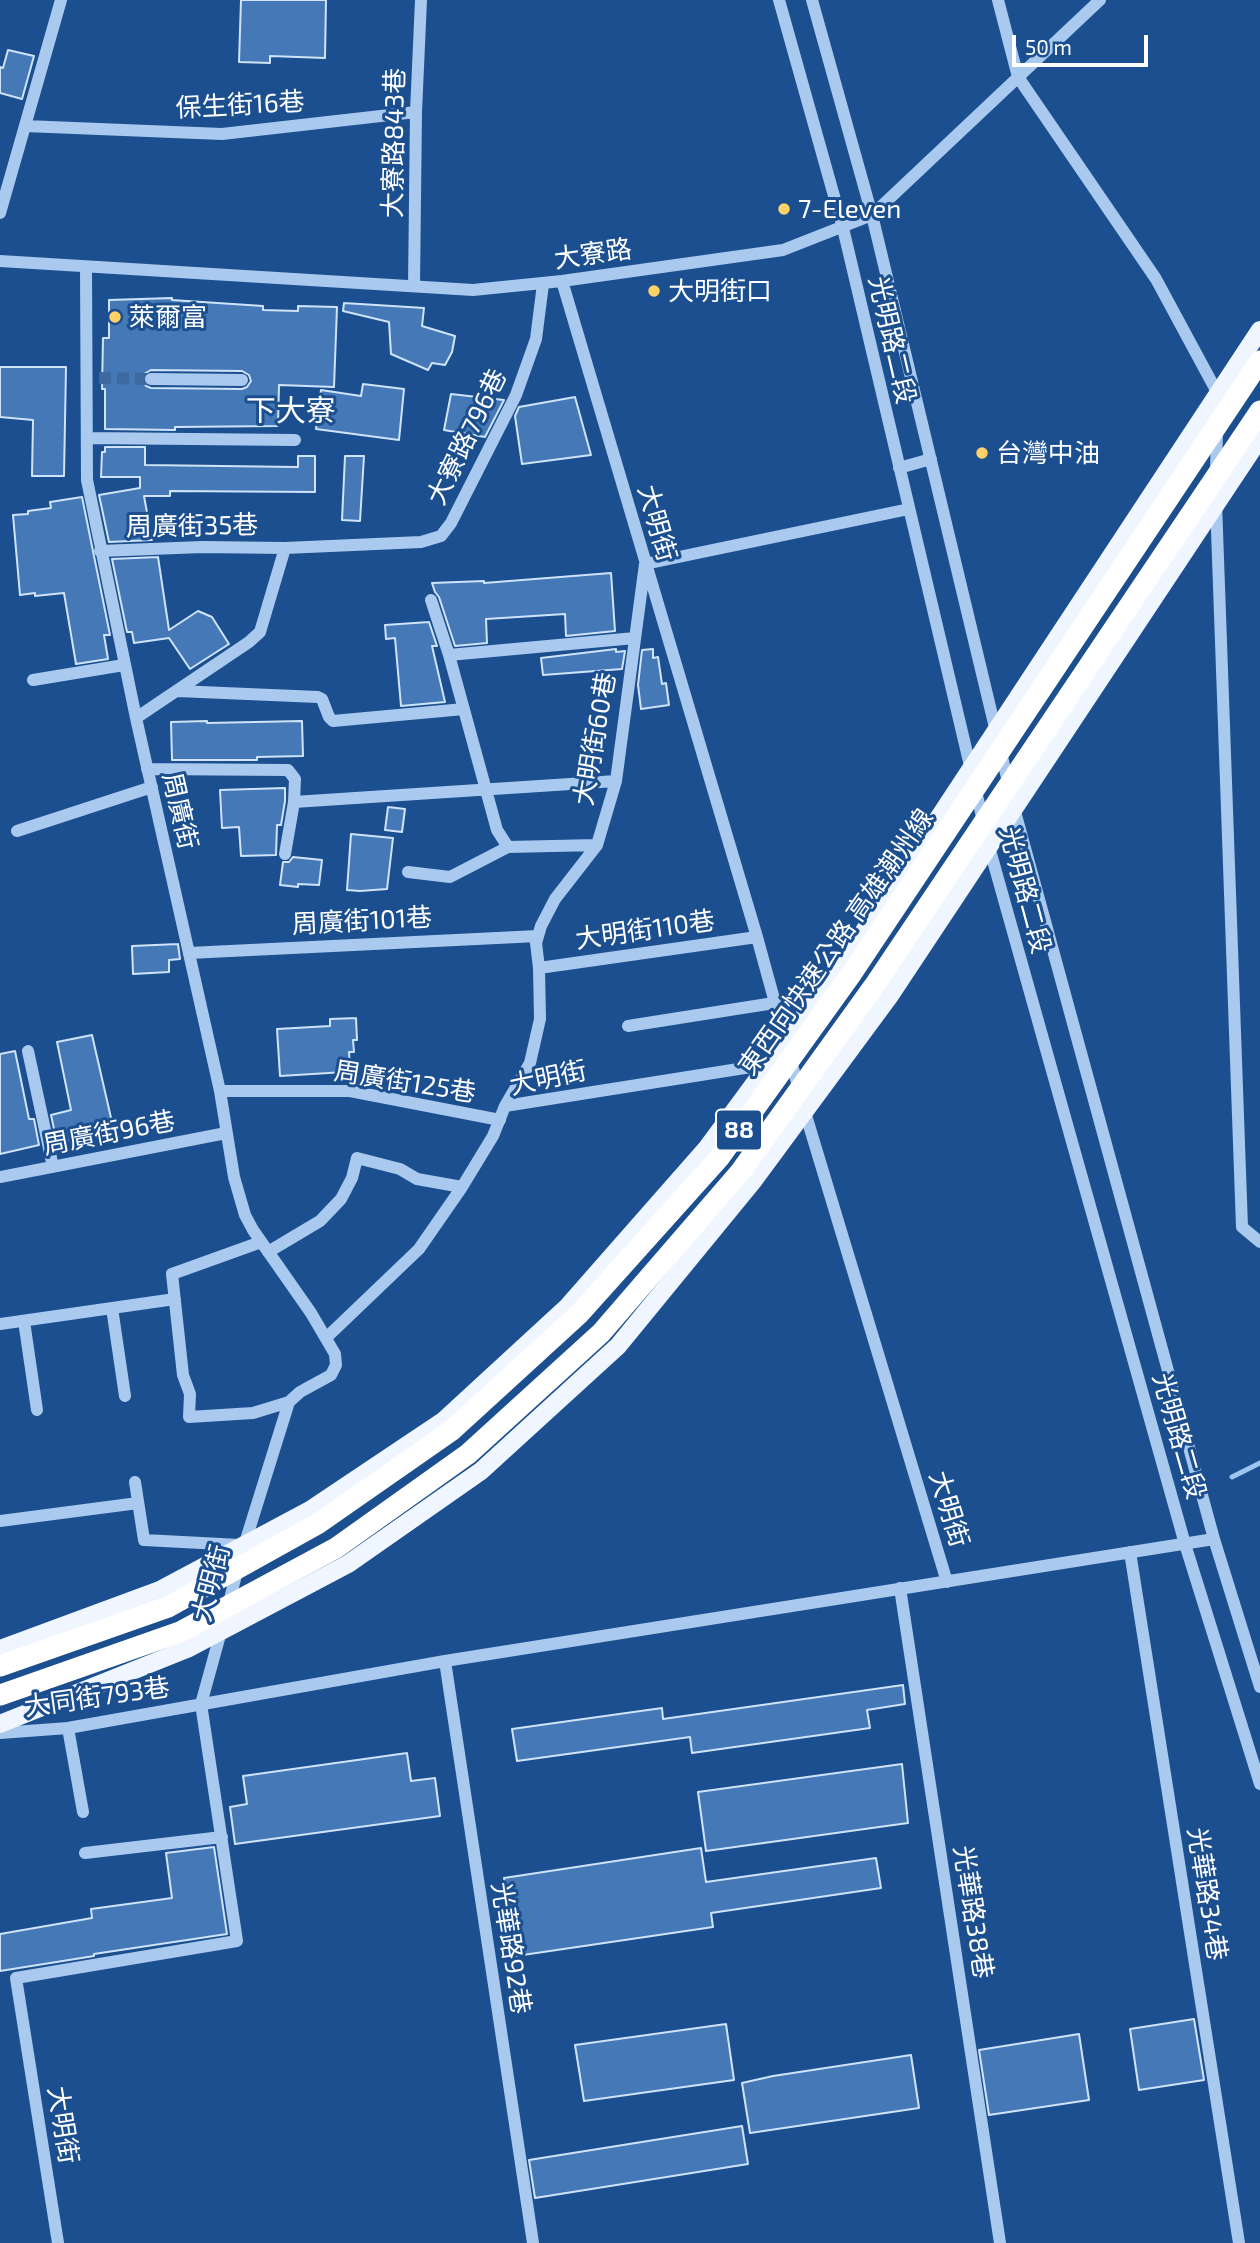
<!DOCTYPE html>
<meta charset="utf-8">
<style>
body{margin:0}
#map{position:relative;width:1260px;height:2243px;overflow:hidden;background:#1b4f8f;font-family:"Exo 2",sans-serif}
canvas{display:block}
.scale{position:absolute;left:1012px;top:35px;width:136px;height:32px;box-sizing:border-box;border:4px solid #fff;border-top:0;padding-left:9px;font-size:21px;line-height:24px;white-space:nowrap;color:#fff;-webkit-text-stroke:5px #1b4f8f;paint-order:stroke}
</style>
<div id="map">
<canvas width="1260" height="2243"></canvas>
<div class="scale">50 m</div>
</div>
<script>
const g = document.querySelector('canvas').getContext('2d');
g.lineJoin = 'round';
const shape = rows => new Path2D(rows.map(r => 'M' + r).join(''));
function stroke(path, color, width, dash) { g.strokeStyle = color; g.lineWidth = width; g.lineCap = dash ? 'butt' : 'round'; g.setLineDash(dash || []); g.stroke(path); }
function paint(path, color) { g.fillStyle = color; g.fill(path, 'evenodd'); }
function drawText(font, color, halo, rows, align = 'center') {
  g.font = font + ' "Exo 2","Noto Sans TC",sans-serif'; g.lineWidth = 6; g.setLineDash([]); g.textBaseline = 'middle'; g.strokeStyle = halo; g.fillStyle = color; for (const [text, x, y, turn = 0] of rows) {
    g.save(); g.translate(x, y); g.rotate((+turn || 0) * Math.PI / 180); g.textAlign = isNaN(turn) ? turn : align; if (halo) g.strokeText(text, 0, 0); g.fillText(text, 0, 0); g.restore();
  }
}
const stream = shape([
 [1232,1477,1260,1463]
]);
const building = shape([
 [241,0,326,0,325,58,270,56,270,63,239,62,241,0],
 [8,50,34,56,22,99,0,93,0,67,3,68,8,50],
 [172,298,172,300,263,306,263,310,298,311,298,306,337,307,334,387,279,385,278,426,175,427,175,430,105,429,105,389,102,389,103,338,109,338,109,300,172,298],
 [151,370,242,371,249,375,251,381,247,387,242,389,151,388,146,386,142,380,144,374,151,370],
 [344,303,424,308,422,326,455,336,452,352,445,365,432,363,428,370,391,354,389,322,343,311,344,303],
 [0,367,66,367,64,476,32,476,33,420,0,417,0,367],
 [363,384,404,389,399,440,316,429,321,390,361,396,363,384],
 [451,394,504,400,485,437,444,430,451,394],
 [575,397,591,455,522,464,515,416,519,407,575,397],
 [105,447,145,447,145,465,298,467,298,456,315,456,315,492,170,491,170,496,144,496,152,540,109,542,99,495,140,488,140,477,101,477,102,452,105,452,105,447],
 [345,456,364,456,360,521,342,520,345,456],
 [82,497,110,635,104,635,108,659,76,664,64,593,35,596,35,593,20,595,13,515,28,514,28,511,51,508,50,502,82,497],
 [158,557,169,630,198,611,212,617,229,644,190,669,169,638,134,643,132,632,127,632,112,559,158,557],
 [611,573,615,631,566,636,565,614,486,619,487,643,455,646,439,597,435,592,432,583,484,581,484,583,611,573],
 [429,622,437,646,432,646,445,702,401,706,395,638,386,639,385,625,429,622],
 [616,649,616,652,625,651,622,669,543,675,541,658,616,649],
 [653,649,653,658,658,657,662,684,666,683,669,705,641,709,638,685,642,650,653,649],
 [207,721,207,723,302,721,303,756,257,757,257,760,172,760,171,722,207,721],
 [285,788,285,801,281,825,277,825,276,855,241,856,239,827,222,828,220,790,285,788],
 [388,807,405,809,402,832,385,830,388,807],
 [351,834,393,838,387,889,360,891,347,890,351,834],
 [293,857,322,860,319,885,298,884,298,887,280,885,283,862,289,862,293,857],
 [178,944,180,959,169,960,169,972,133,974,132,946,178,944],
 [356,1018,357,1040,353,1040,354,1052,349,1052,350,1067,345,1067,345,1072,280,1076,277,1029,330,1026,330,1019,356,1018],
 [92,1035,114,1131,57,1143,51,1115,71,1110,57,1042,92,1035],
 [15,1051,29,1119,34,1119,39,1145,0,1154,0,1054,15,1051],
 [903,1685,905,1704,867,1710,870,1728,692,1753,690,1737,517,1761,512,1729,662,1708,663,1719,903,1685],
 [407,1753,411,1781,435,1778,440,1816,235,1844,230,1807,247,1804,243,1776,407,1753],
 [902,1764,908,1823,706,1851,698,1792,902,1764],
 [214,1847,227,1934,94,1954,94,1956,0,1971,0,1934,92,1918,91,1909,172,1898,166,1853,214,1847],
 [701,1848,706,1882,876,1858,881,1888,711,1913,713,1927,516,1956,504,1878,701,1848],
 [1194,2019,1204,2080,1139,2090,1130,2029,1194,2019],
 [726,2024,734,2080,584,2101,575,2045,726,2024],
 [1079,2034,1089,2100,989,2115,979,2050,1079,2034],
 [911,2055,919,2108,750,2133,742,2083,773,2076,911,2055],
 [742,2126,748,2164,535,2198,529,2160,742,2126]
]);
const minorTunnel = shape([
 [99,378,151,379]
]);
const minor = shape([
 [779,0,843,228,984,825],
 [812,0,872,215,1009,786],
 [998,0,1018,77,1156,279,1218,394,1218,401],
 [25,126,222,134,416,112],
 [0,213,61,0],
 [0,261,473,290,562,281,783,250,872,215,1100,0],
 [86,268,87,480,136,718,220,1091,234,1177,245,1215,253,1230,311,1313,335,1354,336,1365,331,1375,300,1392,289,1402,244,1546],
 [562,281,757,937,805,1112,947,1582],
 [414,286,416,112,421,0],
 [151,379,242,380],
 [87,438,295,440],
 [899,468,931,459],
 [1216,471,1217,430],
 [1216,503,1242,1227,1260,1242],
 [100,551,202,547,285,548,421,542,441,536,451,523,516,395,536,339,543,284],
 [449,655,635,638],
 [33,680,124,665],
 [177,691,318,697,322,699,329,717,333,721,464,709],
 [136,718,249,642,260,632,285,548],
 [147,769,288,770,295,779,294,802,285,854],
 [294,802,616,781],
 [1013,804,1214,1539,1260,1687],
 [17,831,152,787],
 [988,843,1185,1544,1260,1784],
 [508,847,597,845],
 [408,872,450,877,508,847,497,830,449,655,431,600],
 [189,953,538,936],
 [539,968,757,937],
 [628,1026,774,1003],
 [28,1051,53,1167],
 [220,1091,350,1091,500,1120],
 [505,1106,770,1064],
 [0,1177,226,1133],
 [261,1242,172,1274,183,1375,190,1394,189,1417,253,1413,289,1402],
 [268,1252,320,1221,341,1199,352,1178,357,1158,400,1169,417,1179,462,1187],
 [112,1308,125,1396],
 [24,1321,37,1410],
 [0,1324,175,1299],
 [326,1338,419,1249,462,1187,493,1136,505,1106,530,1063,540,1019,539,968,536,943,541,926,555,899,597,845,616,781,645,564,909,509],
 [135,1482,144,1540,240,1545],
 [0,1521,138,1503],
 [1130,1552,1239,2243],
 [900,1588,1000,2243],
 [228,1607,238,1567],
 [445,1661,533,2243],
 [68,1728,83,1812],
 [0,1733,68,1728,445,1661,1214,1539],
 [85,1853,222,1837],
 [58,2243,16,1978,237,1941,201,1704,222,1628]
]);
const major = shape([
 [0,1649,160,1590,310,1510,443,1421,568,1306,706,1149,841,966,1260,330],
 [0,1724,187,1649,348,1564,481,1471,618,1346,754,1180,889,997,1260,438]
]);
const highwayBridge = shape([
 [0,1666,168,1607,319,1523,451,1431,579,1314,719,1158,852,973,1260,361],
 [0,1695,180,1632,336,1548,468,1454,601,1333,741,1171,874,986,1260,411]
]);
const markers = [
 [784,209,7,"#ffd166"],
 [654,291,7,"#ffd166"],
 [115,317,7,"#ffd166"],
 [982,453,7,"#ffd166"]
];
const shields = [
 [739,1130,46]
];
const shieldNames = [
 ["88",739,1130]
];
const streetNames = [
 ["保生街16巷",240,105,-3],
 ["大寮路843巷",394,143,-89],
 ["大寮路",593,254,-8],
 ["光明路二段",892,340,77],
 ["大寮路796巷",467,437,-64],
 ["大明街",657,523,74],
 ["周廣街35巷",192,526,-1],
 ["大明街60巷",595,739,-80],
 ["周廣街",180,811,77],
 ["光明路二段",1025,890,75],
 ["周廣街101巷",362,921,-3],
 ["大明街110巷",645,930,-8],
 ["東西向快速公路 高雄潮州線",836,942,-55],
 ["大明街",548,1078,-12],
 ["周廣街125巷",405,1082,9],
 ["周廣街96巷",109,1133,-11],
 ["光明路二段",1179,1436,74],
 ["大明街",949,1509,73],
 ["大明街",211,1583,-75],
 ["大同街793巷",97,1697,-8],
 ["光華路34巷",1207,1894,81],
 ["光華路38巷",973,1912,81],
 ["光華路92巷",511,1948,81],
 ["大明街",63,2125,81]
];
const poiNames = [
 ["7-Eleven",798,209],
 ["大明街口",668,291],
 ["萊爾富",129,317],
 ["台灣中油",996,453]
];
const quarterNames = [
 ["下大寮",291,411]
];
stroke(stream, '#9cc4f0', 5);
paint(building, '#4478b7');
stroke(building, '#cfe3fa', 2);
stroke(minorTunnel, '#3d69a0', 12, [12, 6]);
stroke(minor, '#a9c9ee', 12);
stroke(major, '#f0f6ff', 18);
stroke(highwayBridge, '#fff', 21);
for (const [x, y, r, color] of markers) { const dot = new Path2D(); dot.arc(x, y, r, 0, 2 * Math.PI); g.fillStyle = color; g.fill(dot); stroke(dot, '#1b4f8f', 2.5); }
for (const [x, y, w] of shields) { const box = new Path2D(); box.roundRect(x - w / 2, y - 20.5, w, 41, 5); g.fillStyle = '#1b4f8f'; g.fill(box); stroke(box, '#fff', 2); }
drawText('bold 24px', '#fff', null, shieldNames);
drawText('26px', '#fff', '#1b4f8f', streetNames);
drawText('26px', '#fff', '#1b4f8f', poiNames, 'left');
drawText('30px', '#fff', '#1b4f8f', quarterNames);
</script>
